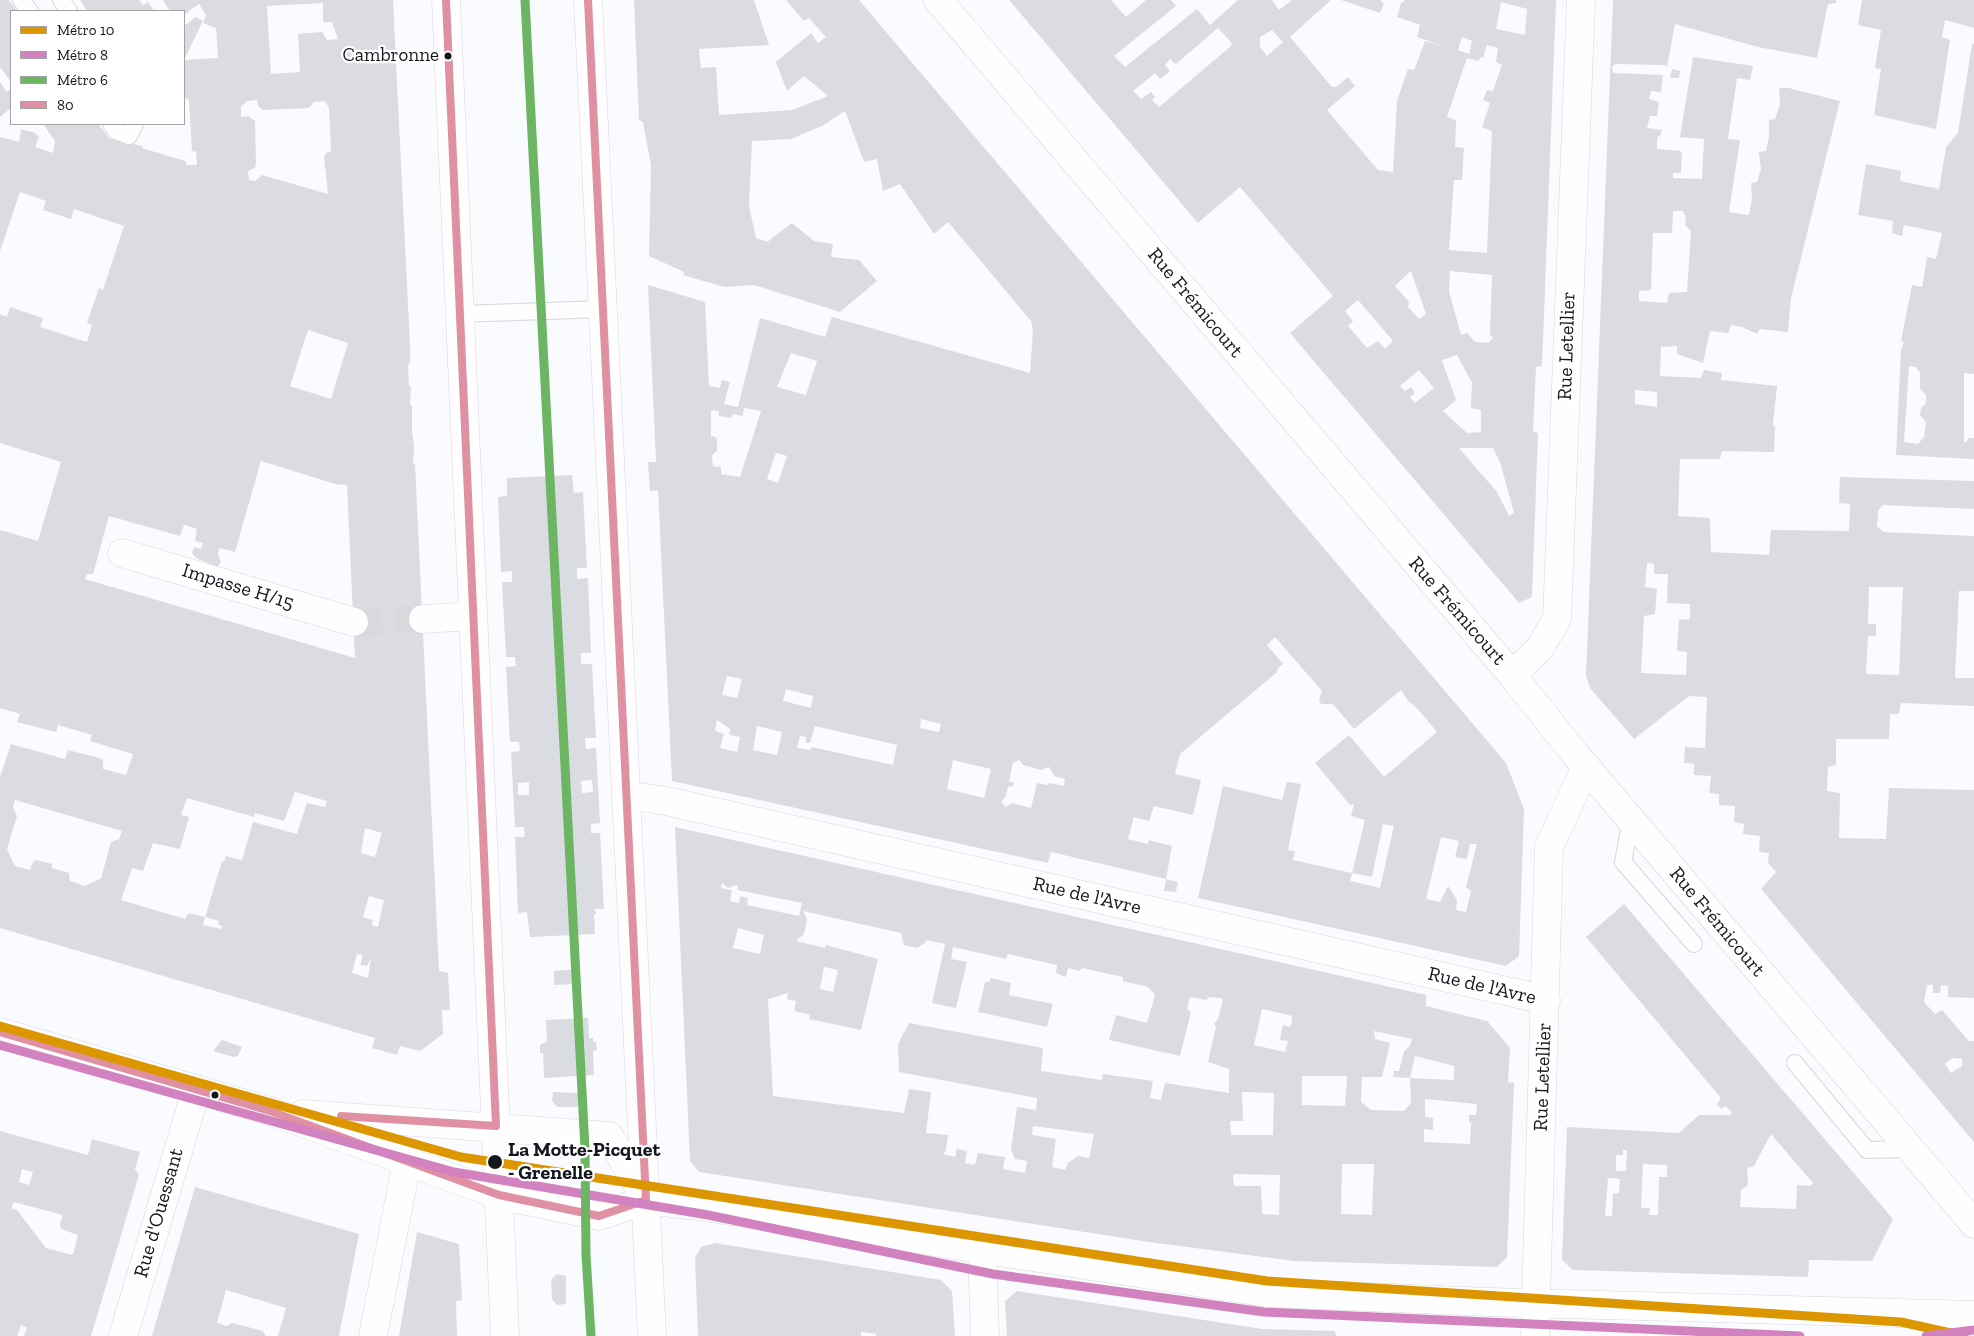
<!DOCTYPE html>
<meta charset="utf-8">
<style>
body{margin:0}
#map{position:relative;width:1974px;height:1336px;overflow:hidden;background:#fafbfe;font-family:"Zilla Slab",serif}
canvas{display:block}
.legend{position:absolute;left:10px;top:10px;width:175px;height:115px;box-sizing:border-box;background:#fff;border:1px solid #a1a2a5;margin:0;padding:6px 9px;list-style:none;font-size:15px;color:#15171f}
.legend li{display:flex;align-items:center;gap:10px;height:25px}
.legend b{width:25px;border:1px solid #a1a2a5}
</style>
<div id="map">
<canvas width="1974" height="1336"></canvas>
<ul class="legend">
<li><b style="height:6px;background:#dc9600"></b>Métro 10</li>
<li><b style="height:6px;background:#d282be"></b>Métro 8</li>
<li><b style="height:6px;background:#6cb562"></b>Métro 6</li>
<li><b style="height:6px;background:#df90a3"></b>80</li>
</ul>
</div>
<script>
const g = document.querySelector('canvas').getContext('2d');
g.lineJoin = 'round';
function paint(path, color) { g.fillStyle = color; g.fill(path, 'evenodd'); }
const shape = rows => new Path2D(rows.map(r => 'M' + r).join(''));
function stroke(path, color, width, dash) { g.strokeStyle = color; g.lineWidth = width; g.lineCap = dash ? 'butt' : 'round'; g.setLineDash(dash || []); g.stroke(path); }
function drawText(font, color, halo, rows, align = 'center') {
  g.font = font + ' "Zilla Slab",serif'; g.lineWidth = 4.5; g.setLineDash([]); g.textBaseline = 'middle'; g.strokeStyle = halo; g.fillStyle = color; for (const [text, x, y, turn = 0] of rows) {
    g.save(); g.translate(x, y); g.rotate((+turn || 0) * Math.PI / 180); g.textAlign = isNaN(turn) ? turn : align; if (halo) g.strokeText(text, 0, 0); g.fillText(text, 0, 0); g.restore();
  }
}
const building = shape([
 [0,0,9,0,17,11,11,11,11,82,0,67],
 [80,0,139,0,143,5,148,2,154,11,87,11],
 [163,0,393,0,410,346,410,363,408,364,409,386,411,386,410,405,412,405,412,430,414,447,413,464,415,464,439,971,448,973,450,1010,442,1010,443,1034,420,1051,400,1046,397,1055,372,1048,375,1038,0,928,0,777,11,744,65,759,68,750,103,759,103,769,126,775,133,754,90,741,92,735,58,725,56,732,17,722,20,714,0,708,0,530,38,541,61,462,0,443,0,314,7,317,10,307,43,318,40,327,87,342,92,325,87,323,99,288,103,290,124,226,74,209,71,219,43,210,46,201,20,192,0,251,0,137,19,142,21,129,35,133,39,137,35,147,53,153,55,141,43,124,98,124,110,139,143,146,142,148,185,161,187,165,197,165,196,152,192,151,189,100,184,97,184,26,196,17,203,21,184,60,218,58,216,28,203,23,206,15,199,4,184,15,184,11,170,11],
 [323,3,323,22,332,22,338,39,327,40,322,32,298,34,300,72,271,74,267,6],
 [257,100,258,106,263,110,309,108,314,102,324,101,329,107,331,152,327,152,324,157,328,194,262,175,255,181,249,180,248,171,255,168,256,164,255,121,248,116,241,117,241,107,247,101],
 [308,330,348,343,331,399,290,386],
 [261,461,335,484,347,485,355,658,85,579,87,574,93,574,109,516,180,536,184,525,197,529,195,541,203,543,201,549,194,547,192,553,196,558,217,567,221,562,218,554,219,548,235,552],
 [295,792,327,801,325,807,307,803,297,834,253,822,242,860,226,856,224,862,222,861,205,917,219,921,218,924,222,926,221,929,203,925,205,917,189,913,185,919,121,900,132,868,143,871,153,843,180,849,189,817,181,815,187,798,254,817,255,813,284,821],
 [15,800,122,831,119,839,111,842,101,878,85,886,70,881,69,873,52,868,52,864,36,860,33,862,30,870,15,866,7,849,17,816,13,807],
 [365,828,382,833,375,857,361,853],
 [369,896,384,900,378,927,372,925,373,920,363,917],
 [357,954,363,955,360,965,367,966,371,958,368,978,352,973],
 [634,0,754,0,769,45,699,49,701,68,716,67,719,115,792,110,828,96,804,76,787,91,776,62,811,33,818,43,826,37,809,18,804,21,786,0,859,0,1506,763,1524,809,1519,956,1506,966,1198,898,1223,786,1282,800,1287,782,1301,784,1288,850,1295,851,1293,860,1352,873,1350,881,1380,888,1394,826,1383,824,1372,877,1352,873,1365,820,1351,816,1354,804,1350,805,1315,763,1349,735,1384,777,1437,732,1415,706,1408,701,1401,690,1354,729,1333,704,1321,704,1319,699,1322,691,1275,637,1267,645,1283,664,1278,668,1277,672,1180,754,1175,774,1201,780,1193,815,1154,806,1149,821,1134,817,1128,839,1148,844,1149,840,1172,846,1166,879,1051,852,1048,863,672,781,658,490,650,491,648,462,656,462,648,285,705,302,709,386,720,388,722,380,730,382,724,404,738,407,760,318,825,337,832,317,1030,373,1033,330,1031,321,948,222,934,234,900,184,883,191,877,159,864,162,845,111,822,126,791,139,752,141,749,206,756,238,772,243,768,241,792,223,814,241,833,244,831,257,859,260,877,281,840,312,754,285,724,287,683,275,684,272,649,256,651,165,643,122,639,120],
 [791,353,817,361,806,395,777,387],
 [744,408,761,411,740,477,721,474,721,467,713,466,712,455,717,451,717,440,716,437,711,436,711,410,719,411,719,416,731,418,733,414,743,416],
 [776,453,787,456,778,483,767,479],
 [727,676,742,679,737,698,722,695],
 [786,689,813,696,811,708,783,701],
 [921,719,941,724,939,732,920,728],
 [717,720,730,729,729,735,740,737,737,752,720,748,724,734,715,731],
 [757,726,782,732,777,755,753,750],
 [815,726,897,745,893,765,812,747,810,750,797,748,800,736,806,737,806,743,810,743],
 [953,760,991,769,984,798,947,789],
 [1019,760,1023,765,1041,770,1049,767,1054,776,1065,779,1064,786,1049,783,1047,785,1037,783,1031,808,1012,803,1006,807,1001,802,1006,796,1008,787,1013,786,1014,783,1009,781,1013,763],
 [1441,837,1459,841,1455,857,1467,859,1470,844,1477,844,1466,887,1471,891,1466,912,1456,910,1457,900,1448,886,1440,902,1426,899],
 [1009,0,1111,0,1126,17,1146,0,1171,0,1176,6,1114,56,1125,67,1197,9,1210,25,1238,0,1272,0,1279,10,1292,0,1331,0,1290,37,1332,87,1336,87,1348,77,1355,86,1327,110,1378,170,1393,172,1397,101,1408,69,1414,70,1425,41,1443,46,1417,37,1420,25,1397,17,1401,3,1405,0,1556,0,1542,366,1536,367,1533,432,1538,433,1532,597,1519,603,1290,333,1333,296,1240,187,1198,223],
 [1501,2,1527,9,1525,35,1496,29],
 [1218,28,1232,43,1231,46,1159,107,1152,100,1155,97,1151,92,1141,99,1133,91,1155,73,1160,79,1170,71,1165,65,1170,59,1175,64,1177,63],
 [1272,30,1283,42,1267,56,1260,47,1260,37],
 [1462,37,1472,41,1469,54,1458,50],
 [1487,45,1498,48,1496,62,1502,65,1493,91,1487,90,1483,100,1490,103,1482,127,1492,131,1487,253,1449,250,1454,180,1462,180,1464,148,1455,147,1456,120,1447,117,1467,58,1479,61,1480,57,1483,58],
 [1411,271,1426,314,1419,319,1408,307,1409,302,1395,286],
 [1450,271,1492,275,1490,334,1493,338,1488,343,1475,342,1467,333,1461,335,1449,291],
 [1358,300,1393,341,1385,349,1378,341,1367,348,1348,326,1353,321,1345,311],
 [1457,355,1472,383,1471,408,1481,410,1481,432,1467,433,1443,411,1456,400,1442,360],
 [1419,370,1434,388,1415,403,1410,397,1415,393,1411,387,1405,391,1400,386],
 [1459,448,1493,448,1500,462,1514,513,1509,516,1497,492],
 [1341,0,1380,0,1384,4,1380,13],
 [1613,0,1836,0,1836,3,1828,4,1817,58,1758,47,1675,24,1667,67,1665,65,1616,64,1612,66,1613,73,1663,75,1661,92,1651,91,1649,99,1659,102,1657,116,1650,116,1647,128,1662,130,1660,136,1657,137,1657,149,1680,151,1682,154,1681,173,1673,173,1673,178,1702,179,1704,139,1680,137,1693,57,1753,66,1750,80,1737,78,1728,139,1740,140,1729,212,1749,215,1752,198,1751,183,1757,182,1761,169,1759,152,1766,151,1769,137,1769,120,1775,119,1780,105,1779,88,1789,88,1840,101,1791,298,1788,332,1760,329,1757,334,1742,327,1731,325,1728,333,1710,331,1703,363,1677,354,1677,346,1661,347,1660,376,1701,378,1704,370,1722,373,1721,380,1777,386,1773,425,1775,427,1774,452,1722,451,1720,459,1680,459,1678,516,1710,518,1711,552,1769,555,1771,530,1849,531,1850,504,1839,503,1840,477,1974,481,1974,509,1883,505,1878,511,1877,526,1883,532,1974,536,1974,591,1959,591,1955,678,1974,678,1974,706,1901,703,1899,714,1890,714,1889,739,1836,739,1836,765,1828,767,1827,791,1840,793,1839,838,1886,839,1889,788,1974,790,1974,998,1948,997,1948,986,1941,985,1940,993,1933,993,1933,985,1927,985,1924,1002,1935,1014,1942,1010,1969,1041,1974,1041,1974,1142,1761,889,1776,872,1768,863,1769,853,1759,852,1760,836,1743,834,1744,824,1734,822,1735,806,1719,805,1719,794,1709,793,1711,776,1694,775,1694,764,1684,763,1685,747,1705,748,1707,697,1689,696,1634,739,1590,688,1586,676],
 [1673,211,1683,211,1686,217,1685,225,1691,231,1687,292,1669,293,1667,303,1639,301,1639,291,1651,290,1653,233,1672,233],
 [1635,390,1657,392,1657,407,1635,404],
 [1647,563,1654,564,1654,574,1668,574,1667,603,1690,604,1690,619,1679,620,1677,651,1687,652,1686,675,1641,673,1644,616,1655,614,1657,589,1645,587],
 [1869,587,1903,587,1899,675,1866,674,1868,636,1876,636,1876,624,1868,624],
 [1952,1058,1962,1059,1962,1066,1951,1073,1945,1064],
 [1862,0,1974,0,1974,28,1945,20,1942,37,1950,40,1936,129,1874,115,1881,69,1875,68,1881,30,1858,25],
 [1972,44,1974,44,1974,374,1964,373,1964,442,1967,442,1968,438,1974,438,1974,459,1896,455,1901,350,1904,342,1901,341,1912,285,1922,287,1927,257,1936,259,1942,233,1904,225,1902,236,1892,233,1893,221,1858,215,1866,164,1901,171,1900,181,1939,189,1946,147,1958,133],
 [1909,366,1916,367,1920,373,1920,389,1926,395,1926,403,1921,408,1920,415,1926,422,1924,437,1918,444,1904,442],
 [1672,69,1680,71,1679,78,1670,78],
 [0,82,7,92,11,89,11,108,0,117],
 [572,475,574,493,583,492,587,568,577,568,577,579,588,578,591,653,581,653,581,664,592,664,596,738,585,738,586,749,596,748,600,823,591,824,591,833,600,833,604,909,595,909,596,914,594,914,595,934,530,937,527,912,518,913,515,837,525,837,524,827,515,827,511,752,520,751,519,742,510,742,506,667,516,666,515,657,506,657,502,582,512,582,512,571,501,572,498,497,507,496,507,478],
 [592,780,593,792,582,793,581,781],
 [529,782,529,795,518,795,518,783],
 [675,827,1426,995,1426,1006,1487,1021,1510,1048,1508,1082,1514,1083,1507,1257,1497,1267,1294,1261,1149,1242,699,1172,690,1161],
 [722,883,728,888,736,885,738,886,737,890,802,903,799,916,747,905,748,898,740,896,739,903,730,901,732,890,721,888],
 [803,911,901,933,904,945,917,948,925,943,926,940,945,944,932,1003,956,1008,967,962,951,959,953,947,1006,959,1008,954,1057,965,1056,973,1066,977,1068,968,1080,971,1082,968,1123,977,1123,981,1148,987,1155,995,1147,1023,1116,1015,1109,1040,1180,1056,1191,1012,1187,1009,1190,997,1207,1000,1208,997,1220,998,1223,999,1218,1019,1214,1024,1216,1026,1208,1062,1229,1069,1229,1093,1165,1083,1161,1100,1150,1098,1153,1081,1103,1074,1102,1080,1041,1071,1043,1048,909,1023,898,1044,899,1072,1037,1098,1036,1110,1017,1107,1011,1150,1015,1159,1027,1161,1025,1173,1003,1169,1005,1157,978,1153,975,1165,965,1163,967,1151,957,1149,955,1157,943,1154,946,1150,948,1135,926,1133,931,1092,909,1089,904,1113,773,1096,768,999,788,993,787,999,796,1001,794,1011,810,1015,809,1019,861,1030,878,959,826,945,825,948,796,941,804,934,807,919],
 [738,928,764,935,760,954,733,948],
 [824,967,838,970,833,992,820,989],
 [1262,1009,1292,1016,1291,1027,1283,1025,1280,1040,1288,1041,1285,1052,1254,1045],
 [1374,1031,1412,1039,1410,1046,1404,1051,1399,1071,1394,1071,1393,1077,1410,1078,1415,1056,1454,1066,1454,1080,1410,1078,1411,1103,1404,1111,1371,1110,1361,1102,1362,1077,1382,1077,1390,1043,1375,1039],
 [1302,1076,1347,1076,1345,1106,1302,1105],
 [1242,1092,1274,1093,1273,1135,1231,1135,1230,1121,1243,1121],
 [1425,1099,1477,1104,1476,1115,1469,1115,1469,1122,1471,1122,1470,1144,1424,1142,1424,1129,1433,1130,1433,1118,1425,1117],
 [1033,1126,1094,1134,1089,1158,1078,1156,1068,1163,1065,1170,1052,1167,1056,1139,1032,1135],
 [1342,1164,1374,1164,1372,1215,1341,1214],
 [1233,1174,1280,1175,1279,1215,1262,1214,1261,1186,1234,1186],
 [1166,879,1178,882,1176,892,1164,891],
 [1624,904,1893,1219,1872,1261,1809,1260,1808,1277,1573,1270,1562,1260,1567,1127,1679,1133,1699,1115,1730,1115,1732,1113,1726,1106,1721,1109,1717,1104,1720,1100,1720,1097,1586,937],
 [1771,1134,1813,1183,1810,1186,1797,1185,1796,1209,1740,1207,1741,1190,1748,1185,1747,1168,1754,1166],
 [1623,1150,1627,1150,1626,1171,1616,1171,1616,1155,1623,1155],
 [1643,1164,1667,1165,1667,1177,1659,1177,1658,1215,1649,1215,1650,1208,1641,1208],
 [1608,1178,1620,1179,1619,1193,1613,1194,1612,1216,1605,1216],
 [568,970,576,970,576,984,554,985,554,971],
 [991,978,1011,983,1009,995,1053,1004,1047,1027,978,1012,985,982,989,982],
 [588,1018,589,1038,593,1038,593,1042,596,1042,597,1050,593,1051,594,1075,544,1078,543,1053,540,1053,540,1045,547,1041,546,1020],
 [222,1040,242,1047,238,1056,233,1057,213,1051],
 [553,1092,581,1093,581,1102,577,1107,557,1107,552,1101],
 [0,1131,88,1155,92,1139,140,1152,135,1169,139,1175,91,1336,24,1336,27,1328,21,1325,17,1336,0,1336],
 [22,1169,33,1172,29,1185,19,1182],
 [14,1202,63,1215,60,1224,61,1229,78,1235,73,1255,46,1248,17,1210,11,1208],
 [195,1187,359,1234,339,1336,278,1336,286,1308,226,1290,217,1323,227,1326,232,1323,263,1331,266,1336,152,1336],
 [417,1232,459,1244,462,1300,456,1301,457,1336,399,1336],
 [715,1243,941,1280,952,1291,955,1336,876,1336,876,1334,861,1332,861,1336,698,1336,695,1258,701,1247],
 [557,1274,566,1276,566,1304,557,1305,552,1299,551,1280],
 [1017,1291,1262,1329,1335,1331,1336,1336,1007,1336,1005,1301]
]);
const minorTunnel = shape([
 [354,622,423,619]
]);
const service = shape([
 [21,0,30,11],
 [61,0,69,11],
 [111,124,116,131,129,136,135,124],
 [460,314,603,309],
 [1631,819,1623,862,1694,944],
 [1795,1063,1867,1150,1909,1149]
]);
const minor = shape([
 [122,553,354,622],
 [423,619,473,616],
 [1512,675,1540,648,1557,618,1581,0],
 [627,795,666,801,1546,1000],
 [646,1200,698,1206,1268,1293,1489,1302,1974,1315],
 [982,1249,985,1336],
 [123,1336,196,1091],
 [373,1336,407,1162],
 [1535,1336,1549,847,1586,767]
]);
const secondary = shape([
 [446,0,505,1336],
 [588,0,652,1336],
 [938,0,1512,675,1575,754,1974,1224],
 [0,1032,273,1112,499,1195,599,1216,646,1200],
 [303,1114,609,1136,644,1196]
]);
const bus1 = shape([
 [0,1032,273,1112,499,1195,599,1216,646,1200,588,0],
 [341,1116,496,1126,446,0]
]);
const metro1 = shape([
 [0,1026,461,1157,1267,1281,1901,1322,1964,1336]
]);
const metro2 = shape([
 [0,1045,454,1172,708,1215,993,1274,1264,1312,1800,1336],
 [1926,1336,1974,1330]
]);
const metro3 = shape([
 [525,0,585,1149,586,1255,591,1336]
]);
const markers = [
 [448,56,4.5,"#15171f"],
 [215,1095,4.5,"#15171f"],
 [495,1162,8,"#15171f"]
];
const busNames = [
 ["Cambronne",439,56]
];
const streetNames = [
 ["Rue Frémicourt",1195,303,50],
 ["Rue Letellier",1567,346,-88],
 ["Impasse H/15",238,587,17],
 ["Rue Frémicourt",1457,611,49],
 ["Rue de l'Avre",1087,896,13],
 ["Rue Frémicourt",1717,922,50],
 ["Rue de l'Avre",1482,986,13],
 ["Rue Letellier",1543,1077,-88],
 ["Rue d'Ouessant",159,1213,-74]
];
const stopNames = [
 ["La Motte-Picquet",508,1150],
 ["- Grenelle",508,1173]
];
paint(building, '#dbdce2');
stroke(minorTunnel, '#d8d9dd', 28, [28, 14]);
stroke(service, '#d5d7dc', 18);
stroke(minor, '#d5d7dc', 29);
stroke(secondary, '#d5d7dc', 29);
stroke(service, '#fefeff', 16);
stroke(minor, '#fefeff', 28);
stroke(secondary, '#fefeff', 28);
stroke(bus1, '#df90a3', 8);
stroke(metro1, '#dc9600', 9);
stroke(metro2, '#d282be', 9);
stroke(metro3, '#6cb562', 9);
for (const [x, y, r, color] of markers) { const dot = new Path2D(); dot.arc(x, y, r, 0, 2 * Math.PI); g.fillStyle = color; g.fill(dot); stroke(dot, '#fff', 2); }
drawText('19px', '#15171f', '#fff', busNames, 'right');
drawText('20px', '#15171f', '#fff', streetNames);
drawText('bold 20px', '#15171f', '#fff', stopNames, 'left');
</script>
